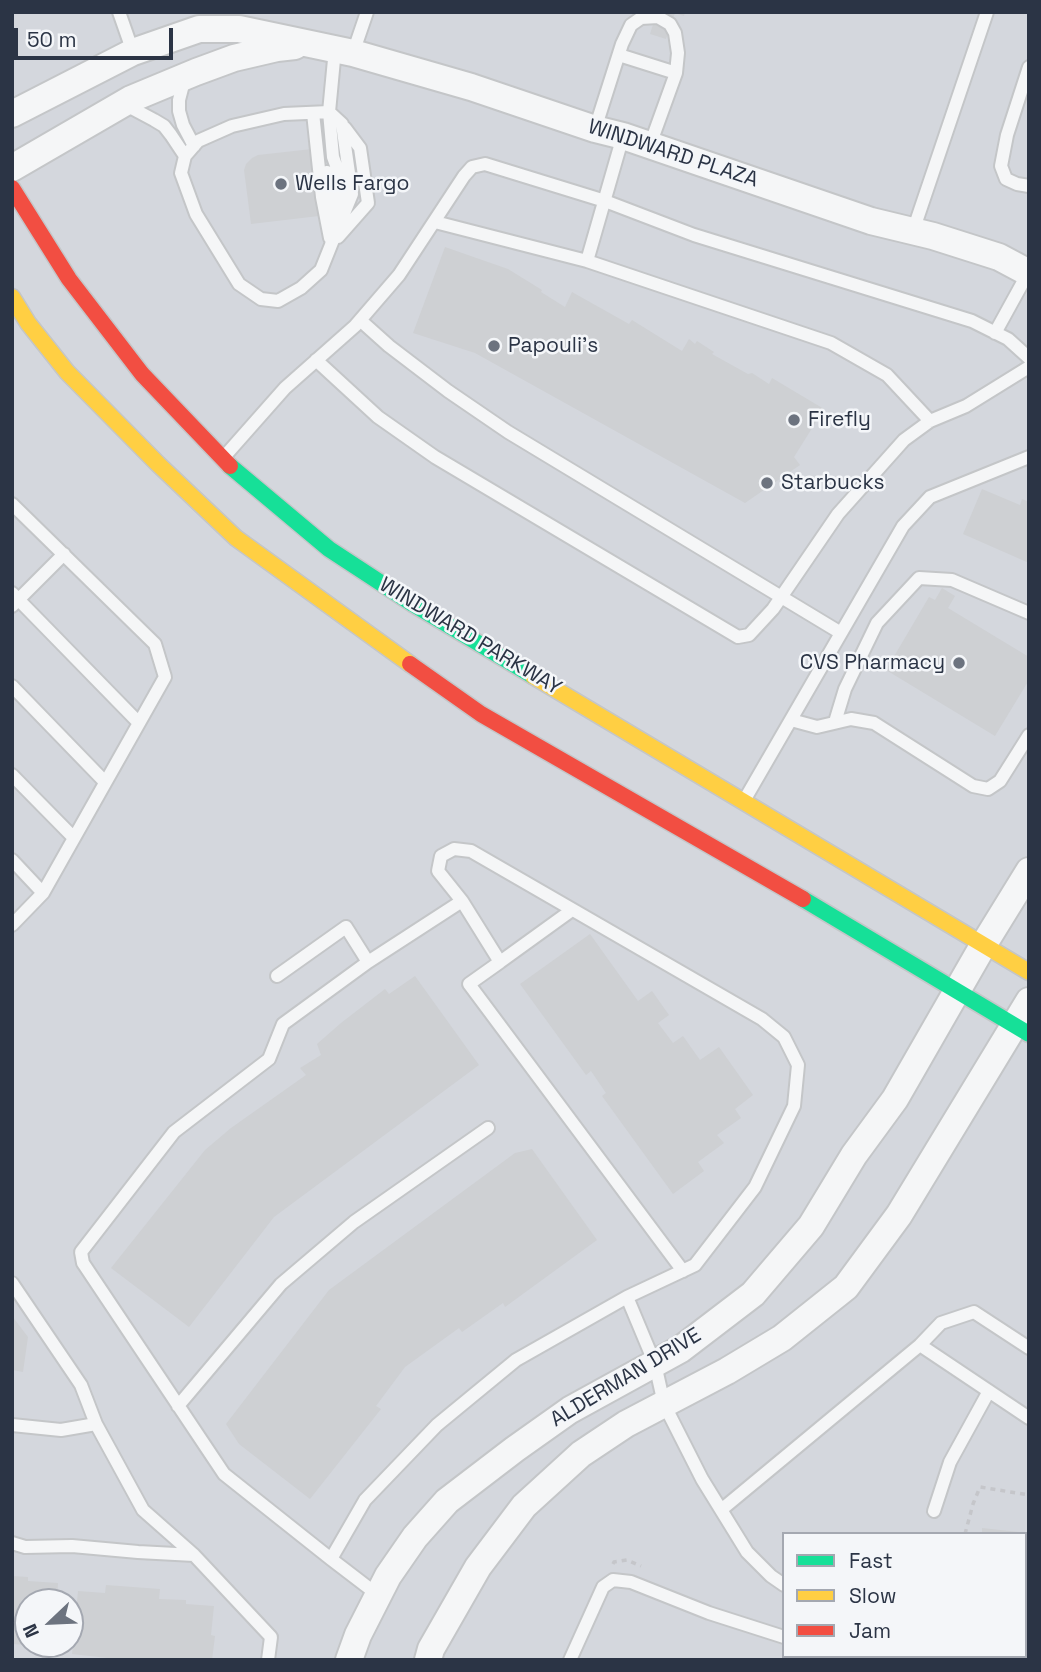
<!DOCTYPE html>
<style>
body{margin:0}
#map{position:relative;width:1041px;height:1672px;overflow:hidden;background:#e6e8ea;font-family:"Space Grotesk",sans-serif}
canvas{display:block}
.frame{position:absolute;inset:0;border:14px solid #2b3445;pointer-events:none}
.legend{position:absolute;left:782px;top:1532px;width:245px;height:126px;box-sizing:border-box;background:#f4f6f9;border:2px solid #a4a8b1;margin:0;padding:9px 12px;list-style:none;font-size:21px;color:#2b3445}
.legend li{display:flex;align-items:center;gap:14px;height:35px}
.legend b{width:35px;border:2px solid #a4a8b1}
.north{position:absolute;left:14px;top:1588px;width:70px;height:70px;box-sizing:border-box;background:#f4f6f9;border:2px solid #a4a8b1;border-radius:50%;rotate:247deg;font-size:19px;font-weight:700;line-height:28px;text-align:center;color:#2b3445}
.north::after{content:'';display:block;margin:auto;width:24px;height:32px;background:#6c737f;clip-path:polygon(50% 0,100% 100%,50% 72%,0 100%)}
.scale{position:absolute;left:14px;top:28px;width:159px;height:32px;box-sizing:border-box;border:4px solid #2b3445;border-top:0;padding-left:9px;font-size:21px;line-height:24px;white-space:nowrap;color:#2b3445;-webkit-text-stroke:5px #f4f6f9;paint-order:stroke}
</style>
<div id="map">
<canvas width="1041" height="1672"></canvas>
<div class="frame"></div>
<ul class="legend">
<li><b style="height:9px;background:#16e098"></b>Fast</li>
<li><b style="height:9px;background:#ffcf43"></b>Slow</li>
<li><b style="height:9px;background:#f24e42"></b>Jam</li>
</ul>
<div class="north">N</div>
<div class="scale">50 m</div>
</div>
<script>
const g = document.querySelector('canvas').getContext('2d');
g.lineJoin = 'round';
function paint(path, color) { g.fillStyle = color; g.fill(path, 'evenodd'); }
const shape = rows => new Path2D(rows.map(r => 'M' + r).join(''));
function stroke(path, color, width, dash) { g.strokeStyle = color; g.lineWidth = width; g.lineCap = dash ? 'butt' : 'round'; g.setLineDash(dash || []); g.stroke(path); }
function drawText(font, color, halo, rows, align = 'center') {
  g.font = font + ' "Space Grotesk",sans-serif'; g.lineWidth = 5; g.setLineDash([]); g.textBaseline = 'middle'; g.strokeStyle = halo; g.fillStyle = color; for (const [text, x, y, turn = 0] of rows) {
    g.save(); g.translate(x, y); g.rotate((+turn || 0) * Math.PI / 180); g.textAlign = isNaN(turn) ? turn : align; if (halo) g.strokeText(text, 0, 0); g.fillText(text, 0, 0); g.restore();
  }
}
const built = shape([
 [12,12,1029,12,1029,1660,12,1660],
 [784,1534,1025,1534,1025,1656,784,1656],
 [28,1602,70,1602,70,1644,28,1644]
]);
const building = shape([
 [657,12,685,12,684,16,675,13,666,39,650,34],
 [312,149,314,171,357,165,360,193,317,198,319,216,251,224,244,170,246,164,252,158,258,155],
 [445,247,508,269,542,290,541,292,565,307,572,292,629,324,632,320,682,351,689,339,695,344,697,341,714,352,712,354,748,374,752,373,769,384,772,378,824,409,794,457,800,465,745,503,475,353,413,333],
 [982,489,1020,505,1022,499,1029,502,1029,563,963,534],
 [942,588,955,596,948,608,1029,657,1029,680,995,736,886,670,929,597,935,600],
 [590,934,638,1001,652,991,669,1015,658,1023,673,1043,683,1036,700,1060,719,1047,753,1095,735,1109,741,1118,717,1135,724,1143,698,1162,704,1171,673,1194,602,1096,606,1093,591,1071,586,1075,520,984],
 [415,976,479,1065,274,1217,189,1327,111,1268,205,1150,231,1128,306,1075,300,1068,321,1055,317,1044,341,1023,385,989,389,994],
 [532,1149,597,1240,505,1307,503,1303,462,1332,459,1328,405,1367,376,1406,381,1409,310,1499,239,1444,226,1424,329,1290,515,1153],
 [12,1316,28,1337,23,1372,12,1370],
 [982,1528,1019,1532,1019,1534,982,1534],
 [1025,1533,1029,1533,1029,1660,966,1659,966,1656,1025,1656],
 [12,1576,28,1577,28,1581,58,1583,57,1602,28,1602,28,1645,12,1644],
 [106,1585,160,1589,159,1599,186,1600,186,1604,214,1606,211,1635,215,1636,212,1660,125,1660,72,1654,78,1591,105,1593]
]);
const path = shape([
 [965,1534,973,1504,980,1487,1029,1495],
 [613,1564,614,1562,627,1560,641,1566]
]);
const lane = shape([
 [119,12,133,52],
 [353,53,367,12],
 [619,55,676,73],
 [1029,67,1007,135,1001,166,1006,179,1017,184,1029,186],
 [185,77,179,100,179,111,183,125,194,146],
 [124,104,154,120,164,126,171,135,185,156],
 [313,113,322,197,330,238],
 [595,129,622,44,631,25,641,18,658,17,670,24,675,33,678,53,676,73,650,145],
 [327,172,331,196,331,213],
 [435,222,587,261,831,343,887,375,930,421],
 [913,231,987,12],
 [338,237,368,203,360,148,345,128],
 [331,245,352,194,342,124,329,112,284,114,232,126,198,141,185,156,181,173,196,214,239,284,261,299,278,301,301,288,321,270,331,245,340,195,337,168,333,157,329,112,335,49],
 [587,261,623,136],
 [360,320,389,346,448,391,508,432,841,633],
 [995,333,1028,273],
 [316,360,378,417,435,457,738,637,749,635,773,609,838,514,904,440,930,421,966,406,1029,367],
 [224,457,285,388,355,326,399,275,464,176,472,167,485,164,605,201,694,235,972,321,1008,339,1029,358],
 [12,504,155,644,165,677,43,893,12,925],
 [12,593,139,723],
 [12,606,64,554],
 [12,686,105,782],
 [791,720,817,727,851,719,874,723,973,786,988,789,1000,781,1029,735],
 [835,722,845,689,877,623,919,578,952,580,1029,613],
 [12,775,74,838],
 [745,799,903,526,930,497,1029,457],
 [12,860,43,893],
 [462,901,500,962,469,984,683,1271],
 [500,962,572,910],
 [277,976,346,927,368,962],
 [12,1283,81,1385,96,1424,143,1510,194,1555,271,1637,268,1660],
 [627,1297,655,1364,664,1404,702,1479,747,1552,771,1576,784,1585],
 [920,1345,1029,1418],
 [178,1406,281,1284,354,1222,488,1128],
 [12,1425,61,1430,96,1424],
 [721,1510,920,1345,941,1323,974,1312,1029,1348],
 [934,1511,950,1462,989,1391],
 [12,1543,25,1547,72,1546,138,1552,194,1555],
 [331,1559,365,1500,437,1425,516,1360,627,1297,695,1265,755,1187,794,1106,798,1065,784,1037,762,1019,471,851,454,849,441,856,438,871,462,901,368,962,283,1024,269,1059,174,1132,81,1252,83,1263,224,1474,331,1559,378,1595],
 [840,1656,849,1660],
 [570,1660,603,1587,613,1580,631,1582,709,1613,784,1637],
 [915,1660,916,1656]
]);
const street = shape([
 [12,114,133,52,199,29,239,29,353,53,471,87,595,129,623,136,871,221,933,236,999,257,1029,273],
 [12,168,131,99,196,72,234,58,277,48,295,46],
 [349,1660,358,1635,388,1576,415,1537,447,1501,515,1449,570,1410,681,1349,753,1294,811,1226,854,1155,895,1099,984,944,1029,871],
 [428,1660,431,1649,478,1567,524,1506,581,1454,626,1424,727,1371,782,1338,846,1287,899,1215,1029,1001]
]);
const fast = shape([
 [230,466,329,549,413,604,533,676],
 [803,899,1029,1034]
]);
const slow = shape([
 [12,297,28,323,67,372,158,464,236,538,410,664],
 [533,676,1029,972]
]);
const jam = shape([
 [12,188,69,279,142,374,230,466],
 [410,664,481,714,803,899]
]);
const markers = [
 [281,184,7,"#6c737f"],
 [494,346,7,"#6c737f"],
 [794,420,7,"#6c737f"],
 [767,483,7,"#6c737f"],
 [959,663,7,"#6c737f"]
];
const streetNames = [
 ["WINDWARD PLAZA",673,154,18],
 ["WINDWARD PARKWAY",470,637,31],
 ["ALDERMAN DRIVE",626,1378,-31]
];
const poiNames = [
 ["Wells Fargo",295,184],
 ["Papouli's",508,346],
 ["Firefly",808,420],
 ["Starbucks",781,483],
 ["CVS Pharmacy",945,663,"right"]
];
paint(built, '#d4d7dd');
paint(building, '#ced0d3');
stroke(lane, '#c4c6c8', 16);
stroke(street, '#c4c6c8', 30);
stroke(fast, '#c4c6c8', 19);
stroke(slow, '#c4c6c8', 19);
stroke(jam, '#c4c6c8', 19);
stroke(path, '#c5c6ca', 3.5, [5, 5]);
stroke(lane, '#f5f6f7', 12);
stroke(street, '#f5f6f7', 26);
stroke(fast, '#16e098', 16);
stroke(slow, '#ffcf43', 16);
stroke(jam, '#f24e42', 16);
for (const [x, y, r, color] of markers) { const dot = new Path2D(); dot.arc(x, y, r, 0, 2 * Math.PI); g.fillStyle = color; g.fill(dot); stroke(dot, '#f4f6f9', 2.5); }
drawText('21px', '#2b3445', '#f4f6f9', streetNames);
drawText('21px', '#2b3445', '#f4f6f9', poiNames, 'left');
</script>
